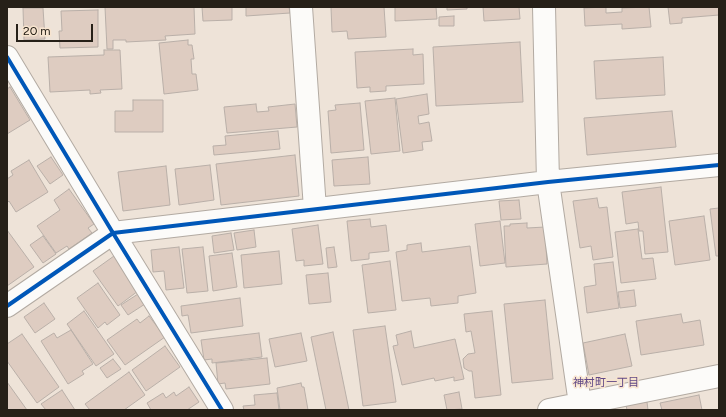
<!DOCTYPE html>
<meta charset="utf-8">
<style>
body{margin:0}
#map{position:relative;width:726px;height:417px;overflow:hidden;background:#eee3d8;font-family:Figtree,sans-serif}
canvas{display:block}
.frame{position:absolute;inset:0;border:8px solid #262018;pointer-events:none}
.scale{position:absolute;left:16px;top:24px;width:77px;height:18px;box-sizing:border-box;border:2px solid #262018;border-top:0;padding-left:5px;font-size:12px;line-height:14px;white-space:nowrap;color:#262018;-webkit-text-stroke:3px #f7e4cf;paint-order:stroke}
</style>
<div id="map">
<canvas width="726" height="417"></canvas>
<div class="frame"></div>
<div class="scale">20 m</div>
</div>
<script>
const g = document.querySelector('canvas').getContext('2d');
g.lineJoin = 'round';
function paint(path, color) { g.fillStyle = color; g.fill(path, 'evenodd'); }
const shape = rows => new Path2D(rows.map(r => 'M' + r).join(''));
function stroke(path, color, width, dash) { g.strokeStyle = color; g.lineWidth = width; g.lineCap = dash ? 'butt' : 'round'; g.setLineDash(dash || []); g.stroke(path); }
function drawText(font, color, halo, rows, align = 'center') {
  g.font = font + ' Figtree,"Noto Sans JP",sans-serif'; g.lineWidth = 3; g.setLineDash([]); g.textBaseline = 'middle'; g.strokeStyle = halo; g.fillStyle = color; for (const [text, x, y, turn = 0] of rows) {
    g.save(); g.translate(x, y); g.rotate((+turn || 0) * Math.PI / 180); g.textAlign = isNaN(turn) ? turn : align; if (halo) g.strokeText(text, 0, 0); g.fillText(text, 0, 0); g.restore();
  }
}
const building = shape([
 [105,7,194,7,195,34,165,36,166,40,126,42,126,40,113,40,113,49,107,49,105,7],
 [202,7,232,7,232,20,203,21,202,7],
 [246,7,289,7,290,13,246,16,246,7],
 [331,7,384,7,386,37,348,39,347,31,332,32,331,7],
 [395,7,436,7,437,19,395,21,395,7],
 [447,7,467,7,467,9,447,10,447,7],
 [483,7,519,7,520,19,484,21,483,7],
 [606,7,606,13,622,12,622,8,649,7,651,27,622,29,622,24,585,26,584,8,606,7],
 [668,7,719,7,719,15,682,18,682,23,670,24,668,7],
 [23,8,43,8,45,39,24,40,23,8],
 [98,10,98,47,60,48,59,31,62,31,61,11,98,10],
 [454,16,454,26,439,26,439,17,454,16],
 [188,40,188,45,192,45,194,59,191,59,192,74,196,74,198,90,164,94,159,43,188,40],
 [520,42,523,102,436,106,433,47,520,42],
 [413,49,413,55,423,54,424,84,386,86,386,91,370,92,370,87,357,88,355,52,413,49],
 [104,50,120,50,122,89,100,90,101,93,90,94,90,90,50,92,48,57,104,55,104,50],
 [663,57,665,95,596,99,594,61,663,57],
 [10,87,30,120,7,134,7,89,10,87],
 [427,94,429,114,418,116,419,124,429,122,432,141,422,142,423,150,403,153,396,99,427,94],
 [395,98,400,151,371,154,365,101,395,98],
 [133,100,163,100,163,132,115,132,115,111,133,111,133,100],
 [360,103,364,150,331,153,328,111,336,110,335,105,360,103],
 [256,104,257,112,269,111,268,107,295,104,297,127,227,133,224,107,256,104],
 [672,111,676,147,587,155,584,118,672,111],
 [278,131,280,149,214,155,213,146,226,145,225,136,278,131],
 [295,155,299,196,221,205,216,164,295,155],
 [51,157,63,175,50,184,37,166,51,157],
 [368,157,370,184,334,186,332,160,368,157],
 [29,160,48,192,16,212,9,201,7,203,7,179,13,175,11,171,29,160],
 [210,165,214,200,179,205,175,169,210,165],
 [166,166,170,205,123,211,118,172,166,166],
 [661,187,668,252,645,254,643,231,639,231,638,222,626,224,622,192,661,187],
 [69,189,94,224,88,228,92,233,69,249,67,246,56,253,37,226,60,210,54,200,69,189],
 [597,198,599,208,607,207,613,257,593,260,591,246,580,248,573,201,597,198],
 [519,200,521,219,501,220,499,201,519,200],
 [719,208,719,256,716,256,710,209,719,208],
 [704,216,710,260,675,265,669,221,704,216],
 [370,219,371,227,386,225,389,251,369,253,369,259,351,261,347,221,370,219],
 [500,221,505,263,480,266,475,224,500,221],
 [527,223,527,228,545,227,547,264,506,267,504,226,510,226,510,224,527,223],
 [318,225,323,264,304,266,304,260,296,261,292,229,318,225],
 [638,229,642,259,653,258,656,279,621,283,615,232,638,229],
 [7,230,34,267,7,286,7,230],
 [254,230,256,247,237,250,234,233,254,230],
 [231,233,234,250,214,253,212,236,231,233],
 [43,236,56,254,43,263,30,245,43,236],
 [421,243,422,252,470,246,476,293,458,296,458,303,431,306,430,298,402,301,396,252,407,250,407,245,421,243],
 [179,247,184,288,166,290,164,271,153,272,151,250,179,247],
 [203,247,208,291,187,293,182,249,203,247],
 [334,247,337,267,328,268,326,248,334,247],
 [279,251,282,284,244,288,241,255,279,251],
 [232,253,237,287,213,291,209,256,232,253],
 [114,256,138,291,118,306,93,271,114,256],
 [390,261,396,310,368,313,362,265,390,261],
 [613,262,619,308,587,313,584,287,596,285,594,264,613,262],
 [328,273,331,302,309,304,306,275,328,273],
 [98,283,120,315,107,325,105,322,98,328,77,298,98,283],
 [634,290,636,306,620,308,618,292,634,290],
 [138,294,145,304,128,315,121,305,138,294],
 [240,298,243,326,191,333,188,315,182,316,181,306,240,298],
 [545,300,553,379,512,383,504,304,545,300],
 [44,303,55,319,35,333,24,317,44,303],
 [84,311,114,354,96,366,67,324,84,311],
 [492,311,501,395,475,398,472,371,469,371,464,368,463,359,468,354,475,353,471,331,466,332,464,314,492,311],
 [681,314,683,323,700,320,704,345,641,355,636,321,681,314],
 [149,316,165,337,125,365,107,340,137,319,140,323,149,316],
 [385,326,396,402,363,406,353,330,385,326],
 [71,330,93,364,82,371,84,374,68,384,41,341,54,333,57,338,71,330],
 [411,331,414,348,455,339,464,379,454,381,454,377,435,381,434,378,402,385,393,346,398,345,396,335,411,331],
 [333,332,349,410,326,410,311,337,333,332],
 [259,333,262,357,212,363,212,359,204,360,201,340,259,333],
 [301,333,307,361,275,367,269,339,301,333],
 [22,334,59,387,37,403,7,361,7,344,22,334],
 [625,334,632,366,589,375,583,343,625,334],
 [165,346,180,367,146,391,132,370,165,346],
 [267,358,270,384,226,389,225,383,218,384,216,363,267,358],
 [113,359,121,369,107,378,100,368,113,359],
 [129,372,145,395,124,410,90,410,85,404,129,372],
 [7,382,27,410,7,410,7,382],
 [301,383,302,387,304,387,308,410,280,410,277,388,301,383],
 [189,387,199,402,187,410,151,410,147,403,163,393,166,398,174,392,176,396,189,387],
 [62,390,75,410,46,410,41,404,62,390],
 [459,392,462,409,447,410,444,395,459,392],
 [277,393,279,410,244,410,243,406,255,405,254,395,277,393],
 [699,395,702,410,662,410,660,403,699,395],
 [647,402,648,410,627,410,626,405,647,402]
]);
const minor = shape([
 [301,7,315,209],
 [544,7,548,182,580,404,582,410],
 [7,57,113,233,222,410],
 [7,306,113,233,548,182,719,165],
 [549,410,719,376]
]);
const cycleway = shape([
 [7,57,113,233,222,410],
 [7,306,113,233,548,182,719,165]
]);
const neighbourhoodNames = [
 ["神村町一丁目",606,383]
];
paint(building, '#deccc1');
stroke(building, '#b9afa8', 1);
stroke(minor, '#b2aaa2', 24);
stroke(minor, '#fcfbf9', 22);
stroke(cycleway, '#0057b8', 4);
drawText('11px', '#614986', '#f7e4cf', neighbourhoodNames);
</script>
